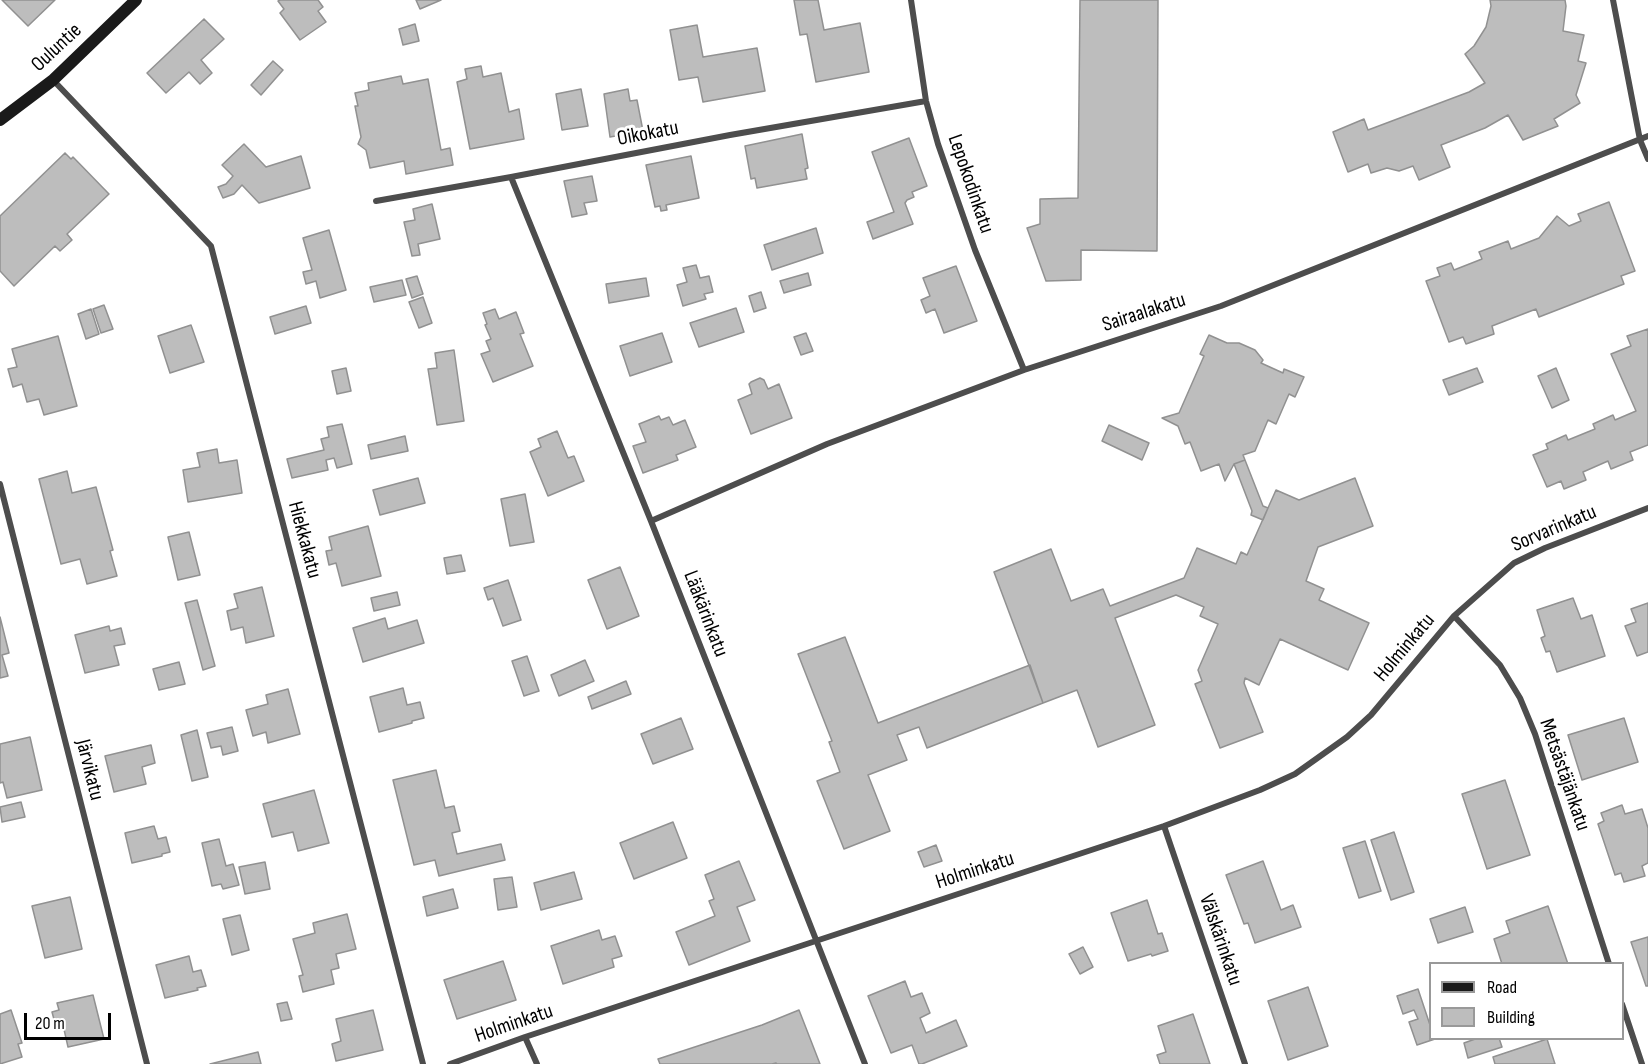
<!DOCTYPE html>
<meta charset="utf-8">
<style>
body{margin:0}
#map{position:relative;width:1648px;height:1064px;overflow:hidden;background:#fff;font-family:"Sofia Sans Condensed",sans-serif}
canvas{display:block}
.legend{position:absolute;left:1429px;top:962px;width:195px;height:78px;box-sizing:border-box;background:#fff;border:2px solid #999;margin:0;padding:8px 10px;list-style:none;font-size:18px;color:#000}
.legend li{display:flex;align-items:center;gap:12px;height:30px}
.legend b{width:30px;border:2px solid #999}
.scale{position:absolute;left:24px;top:1013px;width:87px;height:27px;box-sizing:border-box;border:3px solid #000;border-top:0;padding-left:8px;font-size:18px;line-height:21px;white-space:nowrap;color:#000;-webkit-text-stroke:4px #fff;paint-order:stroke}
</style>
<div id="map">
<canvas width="1648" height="1064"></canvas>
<ul class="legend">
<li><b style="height:8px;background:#1a1a1a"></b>Road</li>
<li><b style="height:16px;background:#bdbdbd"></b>Building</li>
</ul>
<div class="scale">20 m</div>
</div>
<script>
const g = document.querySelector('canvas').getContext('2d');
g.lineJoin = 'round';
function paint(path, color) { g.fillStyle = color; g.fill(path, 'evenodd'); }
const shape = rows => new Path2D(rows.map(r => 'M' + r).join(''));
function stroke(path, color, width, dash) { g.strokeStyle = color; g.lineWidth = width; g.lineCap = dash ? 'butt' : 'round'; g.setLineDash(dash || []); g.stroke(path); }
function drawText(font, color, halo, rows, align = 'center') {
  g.font = font + ' "Sofia Sans Condensed",sans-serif'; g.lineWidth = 6; g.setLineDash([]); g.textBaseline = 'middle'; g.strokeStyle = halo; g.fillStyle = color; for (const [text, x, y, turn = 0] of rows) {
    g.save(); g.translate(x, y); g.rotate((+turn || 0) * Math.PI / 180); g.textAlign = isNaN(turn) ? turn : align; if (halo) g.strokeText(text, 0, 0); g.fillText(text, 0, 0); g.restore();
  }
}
const building = shape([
 [2,0,55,0,28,26,2,0],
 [280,0,318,0,323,7,318,11,326,22,300,40,280,13,284,9,278,1,280,0],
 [416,0,441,0,420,9,416,0],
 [794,0,818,0,824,30,860,23,869,72,816,82,807,34,800,35,794,0],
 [1080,0,1158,0,1157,251,1081,250,1081,280,1046,281,1027,228,1040,224,1040,199,1078,198,1080,0],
 [1490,0,1565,0,1566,6,1563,31,1584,35,1578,61,1586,63,1576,95,1580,103,1554,119,1558,126,1523,140,1508,115,1485,128,1441,145,1450,167,1419,180,1413,166,1399,171,1387,168,1371,173,1368,164,1348,172,1333,132,1364,119,1368,130,1469,92,1485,83,1465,54,1474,46,1486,27,1491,6,1490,0],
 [204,19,224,39,201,60,212,73,200,84,189,72,166,93,147,73,204,19],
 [415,24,419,41,403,45,399,29,415,24],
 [697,25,703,57,757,48,765,91,703,102,698,77,679,80,670,30,697,25],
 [273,61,283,70,261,95,251,85,273,61],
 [481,66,483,77,501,73,509,112,519,109,524,139,470,149,457,82,467,79,465,69,481,66],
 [401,76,403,84,428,79,441,150,450,148,453,165,406,174,404,161,370,168,366,150,358,144,361,137,355,106,358,106,355,93,369,90,368,83,401,76],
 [581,89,588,126,562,130,556,94,581,89],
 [628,89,630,101,637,100,643,131,610,137,604,94,628,89],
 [802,134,808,168,805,169,807,179,757,188,755,178,751,179,745,146,802,134],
 [909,138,927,186,912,192,914,197,907,200,905,203,913,224,873,239,867,222,894,212,872,152,909,138],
 [244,144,266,167,301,156,310,188,259,203,242,185,234,194,223,198,218,187,226,184,233,176,222,165,244,144],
 [65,153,71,159,73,157,109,194,67,234,72,240,60,251,55,246,14,286,0,271,0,216,65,153],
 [691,156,699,198,666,205,667,210,661,211,660,206,655,207,646,165,691,156],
 [592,176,597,201,584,203,587,214,572,217,564,181,592,176],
 [1609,202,1635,271,1621,276,1624,284,1539,317,1536,309,1492,326,1494,334,1466,344,1463,337,1449,342,1426,281,1440,276,1437,268,1451,263,1454,270,1482,259,1479,252,1508,241,1511,249,1539,238,1557,216,1569,226,1581,221,1578,214,1609,202],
 [432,204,440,239,418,244,420,255,412,256,404,222,415,220,413,209,432,204],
 [816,228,823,253,772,270,764,245,816,228],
 [329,230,346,290,320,298,316,281,306,284,303,272,312,270,303,238,329,230],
 [696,265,700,278,709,276,713,292,704,294,706,299,683,306,677,285,687,282,683,268,696,265],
 [956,266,977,321,944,333,935,309,926,313,921,300,930,296,923,278,956,266],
 [808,273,811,285,784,293,780,281,808,273],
 [417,276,423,294,412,298,406,279,417,276],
 [646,278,649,296,609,303,606,284,646,278],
 [402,280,406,295,374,302,370,287,402,280],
 [761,292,766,308,754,312,749,296,761,292],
 [423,297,432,323,419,328,409,302,423,297],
 [104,305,113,329,101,333,93,309,104,305],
 [306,306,311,323,275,334,270,317,306,306],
 [736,308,744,332,699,347,690,323,736,308],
 [91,309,99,334,86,339,78,314,91,309],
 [495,309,499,319,516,312,524,333,520,334,533,366,493,382,481,354,490,351,486,341,491,339,485,325,487,324,483,313,495,309],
 [191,325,204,362,170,373,158,336,191,325],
 [1648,329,1648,445,1630,452,1633,460,1611,469,1608,461,1583,472,1586,480,1564,489,1561,481,1547,487,1533,455,1548,449,1546,444,1566,435,1568,440,1595,429,1593,424,1613,415,1615,420,1636,411,1611,354,1631,346,1627,336,1648,329],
 [662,333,672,362,630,376,620,346,662,333],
 [806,333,813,351,801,355,794,337,806,333],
 [1209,335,1227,343,1239,343,1255,350,1263,360,1261,363,1283,373,1284,369,1304,377,1295,397,1289,394,1276,424,1268,420,1255,451,1243,455,1245,460,1234,464,1225,481,1219,464,1201,471,1190,442,1185,444,1178,426,1162,418,1179,413,1204,356,1200,354,1209,335],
 [58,336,77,406,44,415,39,399,27,402,22,384,13,387,8,369,17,367,12,349,58,336],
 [454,350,464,421,437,425,428,369,437,368,435,353,454,350],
 [346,368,351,391,337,394,332,371,346,368],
 [1477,368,1483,382,1449,395,1443,380,1477,368],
 [1556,368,1569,400,1552,408,1538,376,1556,368],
 [760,378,764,380,768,389,779,384,792,418,751,434,738,400,752,394,749,384,751,382,760,378],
 [659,416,661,420,669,417,673,425,685,420,696,447,676,455,678,460,643,473,633,446,646,442,639,424,659,416],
 [342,424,352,464,337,468,334,458,326,460,328,470,292,478,287,459,324,450,321,439,329,437,327,427,342,424],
 [1109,425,1149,443,1142,460,1102,441,1109,425],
 [557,431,568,458,574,456,584,481,548,496,530,452,541,447,538,439,557,431],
 [405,436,408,451,371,459,368,445,405,436],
 [217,449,219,463,237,460,242,493,188,502,183,470,200,467,197,453,217,449],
 [1245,460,1263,506,1268,508,1263,520,1251,515,1252,511,1234,464,1245,460],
 [67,471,72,493,96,487,113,550,110,551,117,576,87,584,80,559,61,564,39,479,67,471],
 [418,478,425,503,380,515,373,490,418,478],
 [1355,478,1373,526,1318,547,1306,581,1324,589,1319,600,1369,623,1348,670,1280,639,1259,685,1245,678,1244,683,1263,732,1220,748,1195,684,1202,681,1198,670,1218,624,1200,616,1204,607,1176,595,1115,618,1155,725,1098,747,1077,690,1043,703,994,572,1051,549,1071,601,1103,589,1110,606,1184,578,1197,548,1236,564,1241,552,1247,555,1276,490,1299,500,1355,478],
 [525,494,534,542,510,546,501,499,525,494],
 [368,526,381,576,342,586,336,563,329,565,326,551,332,550,329,537,368,526],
 [189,532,200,575,178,580,168,537,189,532],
 [461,555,465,571,447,574,444,558,461,555],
 [620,567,639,616,607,629,588,580,620,567],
 [508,580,521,620,503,626,493,598,488,600,484,588,508,580],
 [262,587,274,636,246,643,243,627,231,630,227,611,238,608,234,594,262,587],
 [397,592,400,605,374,611,371,598,397,592],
 [1573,598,1581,619,1592,615,1605,656,1557,672,1550,651,1546,652,1541,638,1545,636,1537,610,1573,598],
 [197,600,215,666,203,670,185,603,197,600],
 [1648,603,1648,652,1637,656,1625,626,1636,622,1631,609,1648,603],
 [0,617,9,653,2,655,8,676,0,678,0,617],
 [385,618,388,629,417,620,424,643,363,662,353,628,385,618],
 [109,626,110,631,121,628,125,644,114,646,119,665,85,673,75,635,109,626],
 [845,637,878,723,1030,665,1043,703,927,748,919,727,897,735,907,760,868,775,890,831,844,849,817,781,840,772,829,742,832,741,798,654,845,637],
 [527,656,539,691,524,696,512,661,527,656],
 [585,660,594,681,559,696,551,675,585,660],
 [179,662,185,684,159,690,153,669,179,662],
 [626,681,631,694,592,709,588,697,626,681],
 [403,688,407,705,420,702,424,718,412,721,412,723,379,732,370,697,403,688],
 [288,689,300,734,268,743,266,732,253,736,246,710,268,704,266,695,288,689],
 [681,718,693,749,653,764,641,734,681,718],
 [1624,718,1638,762,1582,780,1568,735,1624,718],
 [232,727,238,751,223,755,221,746,211,748,207,733,232,727],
 [197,730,208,777,192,781,181,735,197,730],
 [30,737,42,790,7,798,3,782,0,783,0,744,30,737],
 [151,745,155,763,142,767,146,784,114,792,105,756,151,745],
 [436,770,445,808,454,806,460,831,452,833,457,854,501,844,505,860,439,876,435,860,414,865,393,780,436,770],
 [1505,780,1530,855,1487,869,1462,794,1505,780],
 [314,790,329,843,298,851,293,832,272,837,263,804,314,790],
 [21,802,25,817,2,822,0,807,21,802],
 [1622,805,1625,814,1642,809,1648,828,1648,863,1642,866,1645,876,1624,882,1621,873,1615,875,1598,824,1604,821,1601,813,1622,805],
 [673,822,687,858,634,879,620,843,673,822],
 [154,826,158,839,166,837,170,852,162,854,162,856,132,863,125,833,154,826],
 [1394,832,1414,892,1391,900,1371,840,1394,832],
 [219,839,226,866,233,864,239,885,223,889,221,884,212,886,202,843,219,839],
 [1365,841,1381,891,1359,898,1343,848,1365,841],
 [936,845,942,861,924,867,918,852,936,845],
 [739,861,755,900,737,907,750,941,689,965,676,932,715,916,709,901,714,899,705,875,739,861],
 [1263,861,1281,910,1293,905,1301,927,1255,943,1248,923,1244,924,1226,875,1263,861],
 [265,862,270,889,245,894,239,867,265,862],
 [574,872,582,899,541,910,534,883,574,872],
 [512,877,517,907,498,910,494,879,512,877],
 [453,889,458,908,427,916,423,897,453,889],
 [70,897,82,949,45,958,32,906,70,897],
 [1147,900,1158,934,1162,933,1168,951,1152,956,1151,954,1128,961,1111,913,1147,900],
 [1548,906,1568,964,1502,964,1494,939,1510,933,1506,921,1548,906],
 [1465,907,1473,932,1438,943,1430,919,1465,907],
 [347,914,356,949,336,954,339,968,331,970,334,984,303,992,299,976,303,975,293,939,315,933,313,923,347,914],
 [240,915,249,950,232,955,223,919,240,915],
 [599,930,602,940,615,936,622,956,612,959,614,967,563,984,551,946,599,930],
 [1648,937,1648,986,1646,986,1631,942,1648,937],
 [1083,947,1093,967,1080,974,1069,954,1083,947],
 [189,956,193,972,201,970,206,986,197,988,198,990,165,998,156,965,189,956],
 [503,961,516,1000,457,1019,444,980,503,961],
 [905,981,911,997,922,993,930,1013,920,1018,926,1033,956,1020,967,1046,922,1064,919,1064,912,1045,891,1053,868,996,905,981],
 [1308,987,1328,1046,1288,1060,1268,1001,1308,987],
 [1418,989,1430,1025,1430,1038,1435,1039,1417,1045,1409,1022,1418,1019,1414,1010,1403,1014,1397,996,1418,989],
 [93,995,104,1039,68,1047,63,1025,56,1027,52,1012,59,1010,57,1003,93,995],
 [287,1002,292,1019,281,1021,277,1004,287,1002],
 [11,1010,22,1043,18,1044,22,1057,0,1064,0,1014,11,1010],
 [373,1010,383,1050,336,1061,332,1044,341,1041,336,1019,373,1010],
 [799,1010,820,1064,777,1064,776,1063,772,1064,660,1064,658,1059,762,1025,799,1010],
 [1193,1014,1210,1064,1160,1064,1157,1055,1166,1052,1158,1026,1193,1014],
 [1478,1038,1499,1038,1502,1047,1468,1058,1464,1043,1478,1038],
 [1547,1039,1555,1064,1495,1064,1493,1057,1547,1039],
 [258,1052,261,1064,210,1064,258,1052]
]);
const minor = shape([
 [911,0,926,101,938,144,975,250,1024,370],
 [1613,0,1640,140,1648,159],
 [53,80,211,246,423,1064],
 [511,177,651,521,865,1064],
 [376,201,511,177,730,135,926,101],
 [0,484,147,1064],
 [651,521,827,444,1024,370,1221,306,1648,136],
 [1454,616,1500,665,1520,698,1535,734,1609,964],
 [1164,826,1245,1064],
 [1622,1004,1642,1064],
 [525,1037,537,1064],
 [450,1064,525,1037,1164,826,1260,790,1295,774,1347,737,1371,715,1454,616,1514,563,1545,548,1648,508]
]);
const secondary = shape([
 [0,120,53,80,136,0]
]);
const streetNames = [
 ["Ouluntie",57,48,-43],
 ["Oikokatu",648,134,-11],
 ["Lepokodinkatu",970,184,71],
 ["Sairaalakatu",1144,313,-18],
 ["Sorvarinkatu",1554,529,-23],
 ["Hiekkakatu",304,540,75],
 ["Lääkärinkatu",705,614,69],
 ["Holminkatu",1405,648,-50],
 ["Järvikatu",89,770,76],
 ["Metsästäjänkatu",1564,775,71],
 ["Holminkatu",975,871,-18],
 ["Välskärinkatu",1220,940,71],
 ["Holminkatu",514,1024,-19]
];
paint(building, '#bdbdbd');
stroke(building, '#919191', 1.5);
stroke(minor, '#4d4d4d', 6);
stroke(secondary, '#1a1a1a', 12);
drawText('21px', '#000', '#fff', streetNames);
</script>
